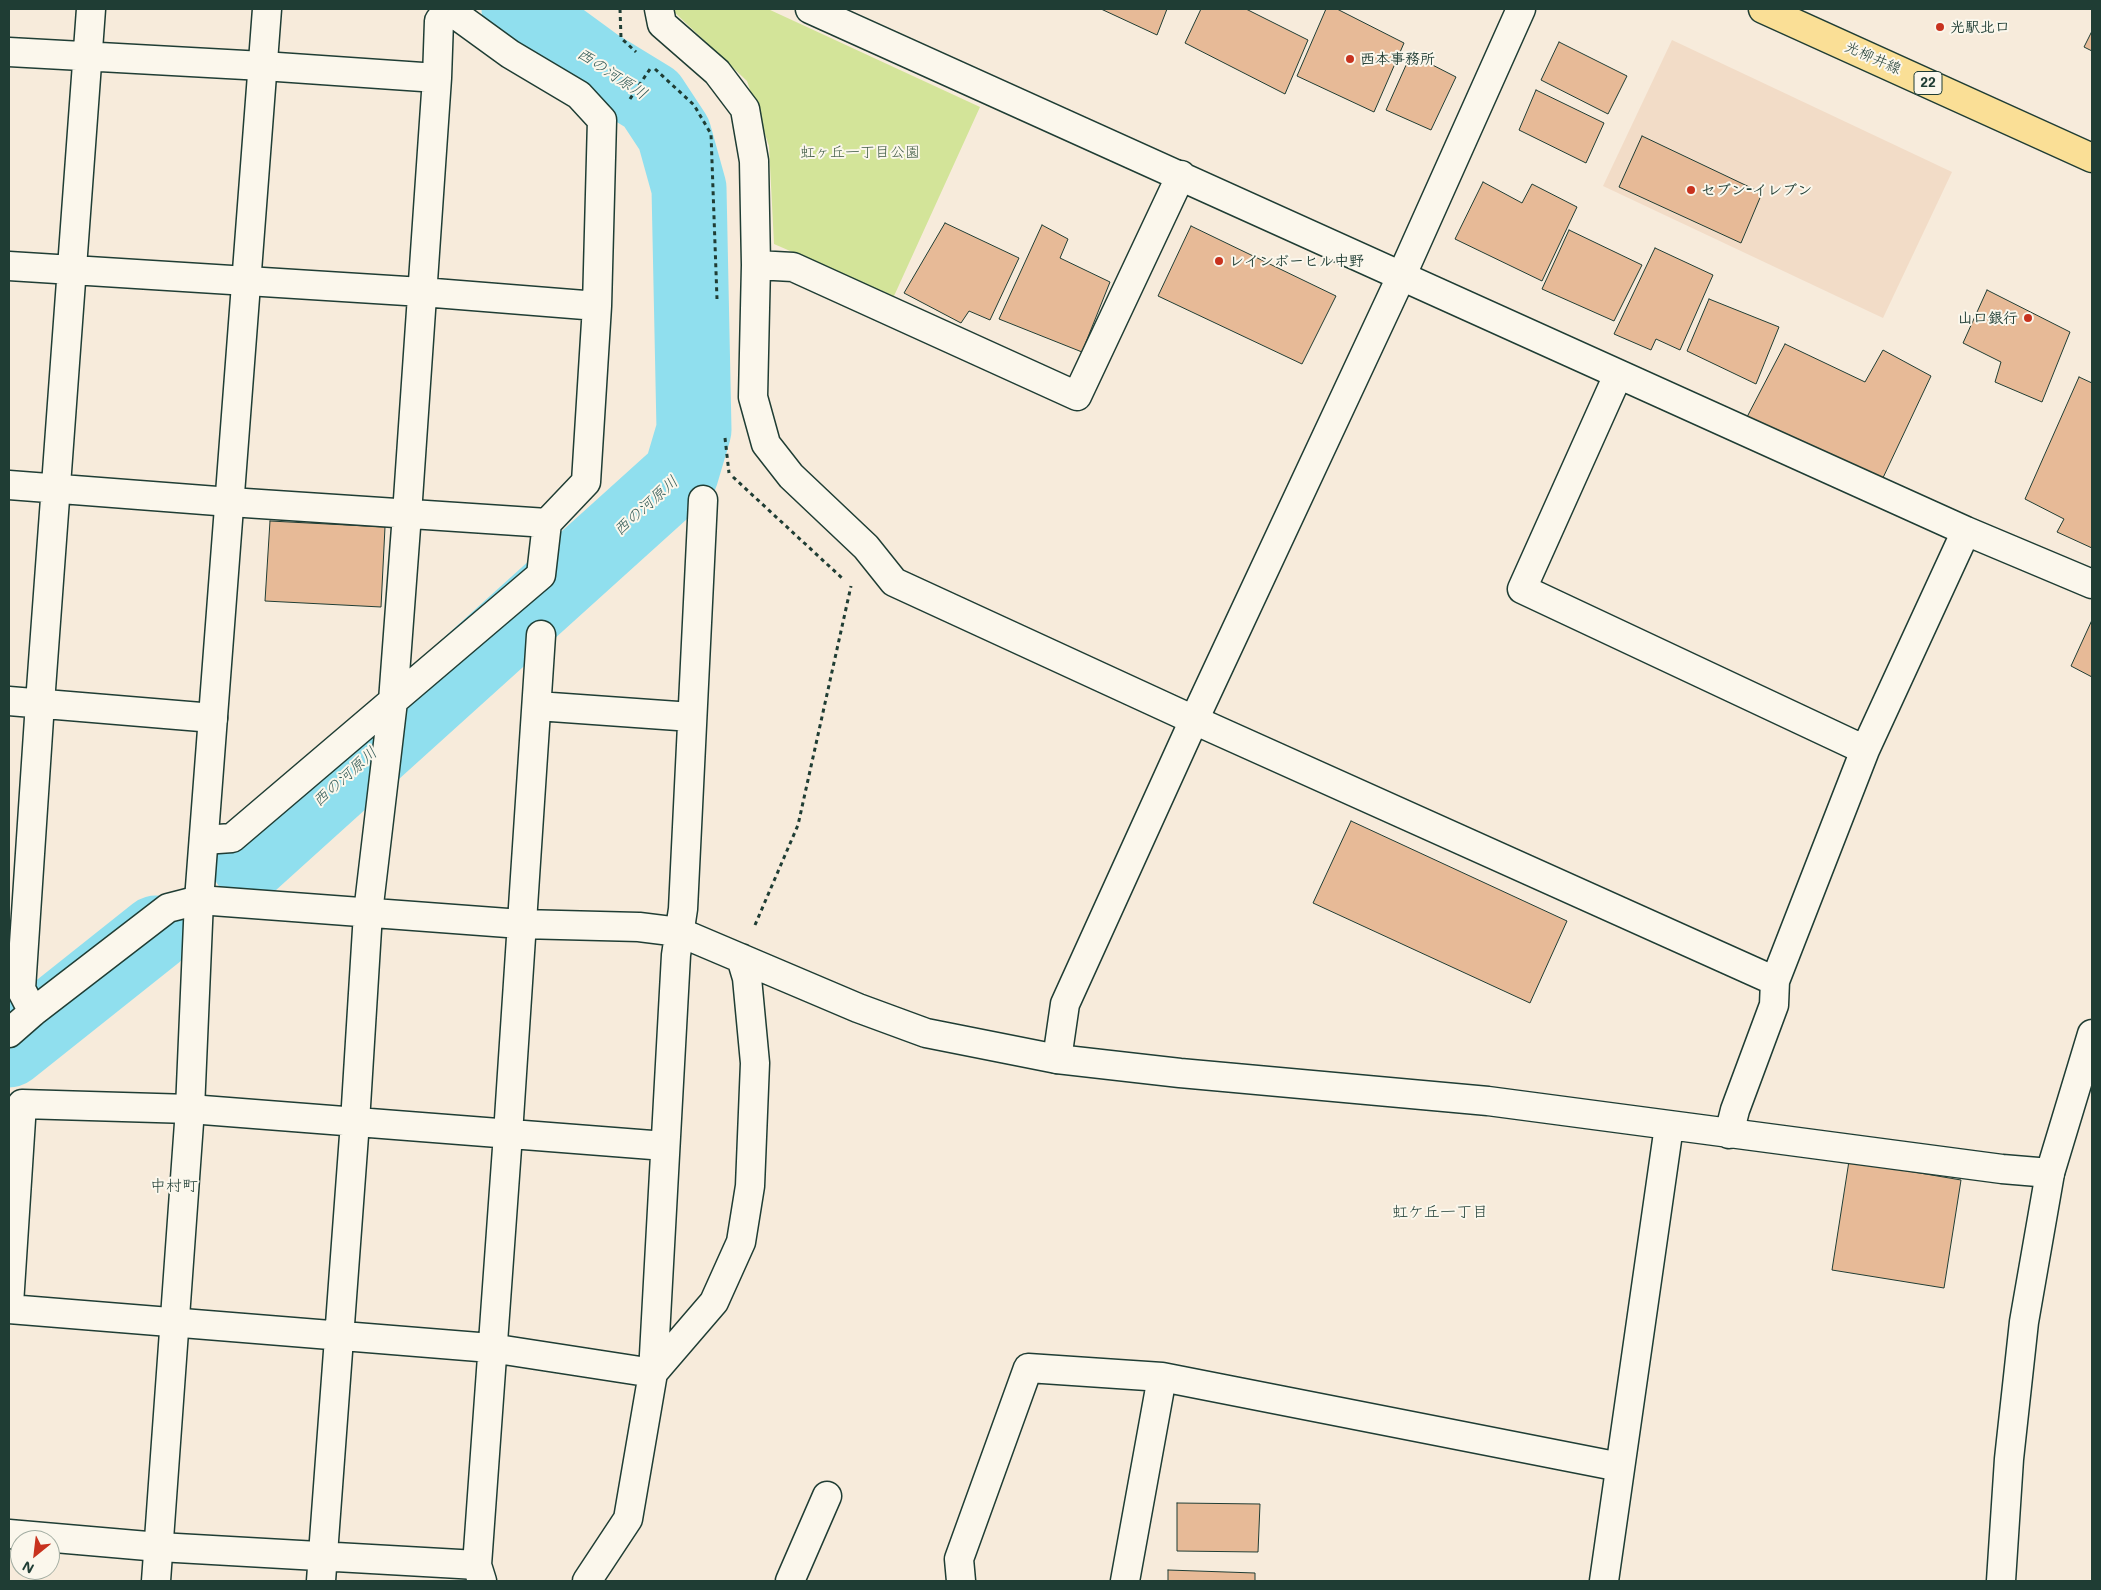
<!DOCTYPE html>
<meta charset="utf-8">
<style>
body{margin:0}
#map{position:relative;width:2101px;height:1590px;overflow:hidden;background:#f7ebdb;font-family:Mali,sans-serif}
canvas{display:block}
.frame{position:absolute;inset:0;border:10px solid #1f3d34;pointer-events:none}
.north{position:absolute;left:10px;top:1530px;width:50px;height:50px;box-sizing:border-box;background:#fbf7ec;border:1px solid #a3ada2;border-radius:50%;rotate:209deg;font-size:14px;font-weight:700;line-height:20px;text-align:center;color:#1f3d34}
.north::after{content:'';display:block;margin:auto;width:18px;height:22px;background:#c8321e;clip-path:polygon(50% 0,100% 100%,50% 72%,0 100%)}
</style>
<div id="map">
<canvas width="2101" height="1590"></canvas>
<div class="frame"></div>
<div class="north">N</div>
</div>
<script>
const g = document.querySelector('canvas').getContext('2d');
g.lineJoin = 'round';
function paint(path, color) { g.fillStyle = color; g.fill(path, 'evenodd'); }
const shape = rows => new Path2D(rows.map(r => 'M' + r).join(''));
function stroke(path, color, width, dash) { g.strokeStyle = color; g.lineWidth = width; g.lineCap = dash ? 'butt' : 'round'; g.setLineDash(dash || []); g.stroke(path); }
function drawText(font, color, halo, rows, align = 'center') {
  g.font = font + ' Mali,"Klee One",sans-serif'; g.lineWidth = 4; g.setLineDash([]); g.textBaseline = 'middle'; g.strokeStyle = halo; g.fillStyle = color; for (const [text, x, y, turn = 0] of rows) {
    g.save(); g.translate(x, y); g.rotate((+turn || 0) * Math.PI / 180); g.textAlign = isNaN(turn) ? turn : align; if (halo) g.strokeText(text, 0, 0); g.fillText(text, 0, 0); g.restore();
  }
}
const built = shape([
 [1672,40,1952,172,1883,318,1603,186]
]);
const green = shape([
 [671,9,768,9,980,107,894,296,774,244,769,146,747,81]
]);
const river = shape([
 [249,864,681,474,694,430,689,188,674,134,651,99,597,66,519,9],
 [9,1050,156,933]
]);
const building = shape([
 [1101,9,1167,9,1157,35,1101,9],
 [1201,9,1246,9,1308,40,1285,94,1185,43,1201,9],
 [1326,9,1337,9,1404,43,1374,112,1297,76,1326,9],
 [2092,31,2092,51,2084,47,2092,31],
 [1559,42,1627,76,1608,114,1541,80,1559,42],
 [1411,54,1456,77,1431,130,1386,110,1411,54],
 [1536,90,1604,123,1586,163,1519,130,1536,90],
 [1642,136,1762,193,1741,243,1619,187,1642,136],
 [1483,182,1522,203,1532,184,1577,207,1542,281,1455,239,1483,182],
 [945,223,1019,258,990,320,969,311,961,323,904,293,945,223],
 [1042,225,1068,239,1060,258,1110,282,1082,352,999,319,1042,225],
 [1191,226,1336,296,1302,364,1158,296,1191,226],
 [1569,230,1642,265,1614,321,1542,289,1569,230],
 [1655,248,1713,275,1680,350,1656,339,1651,350,1614,334,1655,248],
 [1987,290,2070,332,2042,402,1995,382,2001,362,1963,343,1987,290],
 [1709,299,1779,327,1756,384,1687,351,1709,299],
 [1785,344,1865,382,1883,350,1931,376,1881,482,1747,417,1785,344],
 [2079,377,2092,383,2092,548,2057,532,2064,519,2025,499,2079,377],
 [270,521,385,527,381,607,265,601,270,521],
 [2092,620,2092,677,2071,666,2092,620],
 [1351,821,1567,921,1530,1003,1313,903,1351,821],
 [1849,1161,1961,1180,1944,1288,1832,1270,1849,1161],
 [1177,1503,1260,1504,1258,1552,1177,1551,1177,1503],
 [1168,1570,1255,1573,1255,1581,1168,1581,1168,1570]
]);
const path = shape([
 [620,9,621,38,636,52],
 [655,69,694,105,711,134,717,299],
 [630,99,652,66],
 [725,438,729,473],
 [733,477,842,578],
 [755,925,798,825,851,586]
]);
const minor = shape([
 [448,9,510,54,579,95,602,120,597,306,586,482,547,523],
 [659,9,662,24,717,72,745,109,754,161,756,265,753,397,766,444,791,476,866,547,894,582,1194,720,1775,981],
 [810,9,1966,531,2092,584],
 [9,52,263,66,437,78],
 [756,265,793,267,1077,396,1181,175],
 [9,266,422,292,597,306],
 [1618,375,1522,589,1865,750],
 [9,485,230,502,547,523,541,575,232,838,204,840],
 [9,701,213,718],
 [537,706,692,717],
 [33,1012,21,989,40,703,91,9],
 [9,1033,33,1012,168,908,199,900,521,924,639,927,679,932,858,1008,926,1033,1057,1059,1180,1073,1488,1101,2002,1169,2050,1173],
 [1729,1134,1735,1110,1774,1005,1775,981,1865,750,1966,531],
 [9,1304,22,1104,190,1109,665,1146],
 [9,1309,491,1348,653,1373,676,955,683,909,703,500],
 [9,1534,159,1547,477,1565],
 [321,1581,355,1122,368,913,393,701,407,514,437,78,439,21,448,9],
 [482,1581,477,1565,508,1134,541,635],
 [587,1581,628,1519,653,1373,714,1302,741,1242,750,1186,755,1063,747,978,741,958],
 [790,1581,827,1496],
 [961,1581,959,1559,1028,1368,1162,1377,1620,1467],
 [1125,1581,1162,1377],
 [1604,1581,1669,1126]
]);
const tertiary = shape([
 [1057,1059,1065,1004,1194,720,1401,277,1521,9],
 [156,1581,190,1109,199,900,267,9],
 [2001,1581,2009,1459,2024,1322,2050,1173,2092,1034]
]);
const primary = shape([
 [1763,9,2092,158]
]);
const markers = [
 [1940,27,5,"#c8321e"],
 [1350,59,5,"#c8321e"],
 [1691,190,5,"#c8321e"],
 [1219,261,5,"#c8321e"],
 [2028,318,5,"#c8321e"]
];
const shields = [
 [1928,83,28]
];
const shieldNames = [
 ["22",1928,83]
];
const poiNames = [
 ["光駅北口",1950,27],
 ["西本事務所",1360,59],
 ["セブン-イレブン",1701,190],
 ["レインボーヒル中野",1229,261],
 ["山口銀行",2018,318,"right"]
];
const streetNames = [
 ["光柳井線",1873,58,24]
];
const parkNames = [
 ["虹ヶ丘一丁目公園",860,152]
];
const waterNames = [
 ["西の河原川",612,74,33],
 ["西の河原川",646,506,-42],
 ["西の河原川",345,777,-42]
];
const neighbourhoodNames = [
 ["中村町",174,1186],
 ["虹ケ丘一丁目",1440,1212]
];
paint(built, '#f2dcc7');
paint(green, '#d3e499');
stroke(river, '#90dfee', 75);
paint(building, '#e7ba97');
stroke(building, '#1f3d34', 1);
stroke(minor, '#1f3d34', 31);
stroke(tertiary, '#1f3d34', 31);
stroke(primary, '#1f3d34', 31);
stroke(path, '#1f3d34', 3, [4, 4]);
stroke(minor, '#fbf7ec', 28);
stroke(tertiary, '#fbf7ec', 28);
stroke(primary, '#fadf96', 28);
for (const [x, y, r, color] of markers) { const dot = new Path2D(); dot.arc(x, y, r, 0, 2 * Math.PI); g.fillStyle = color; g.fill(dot); stroke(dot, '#fbf7ec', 2); }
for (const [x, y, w] of shields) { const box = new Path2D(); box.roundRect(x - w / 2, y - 11.5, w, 23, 4); g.fillStyle = '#fbf7ec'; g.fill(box); stroke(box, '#1f3d34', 1); }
drawText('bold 14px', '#1f3d34', null, shieldNames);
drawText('bold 15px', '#1f3d34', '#fbf7ec', poiNames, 'left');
drawText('15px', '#1f3d34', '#fbf7ec', streetNames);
drawText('15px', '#435e48', '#fbf7ec', parkNames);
drawText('italic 16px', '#365d59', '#fbf7ec', waterNames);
drawText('16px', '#1f3d34', '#fbf7ec', neighbourhoodNames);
</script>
